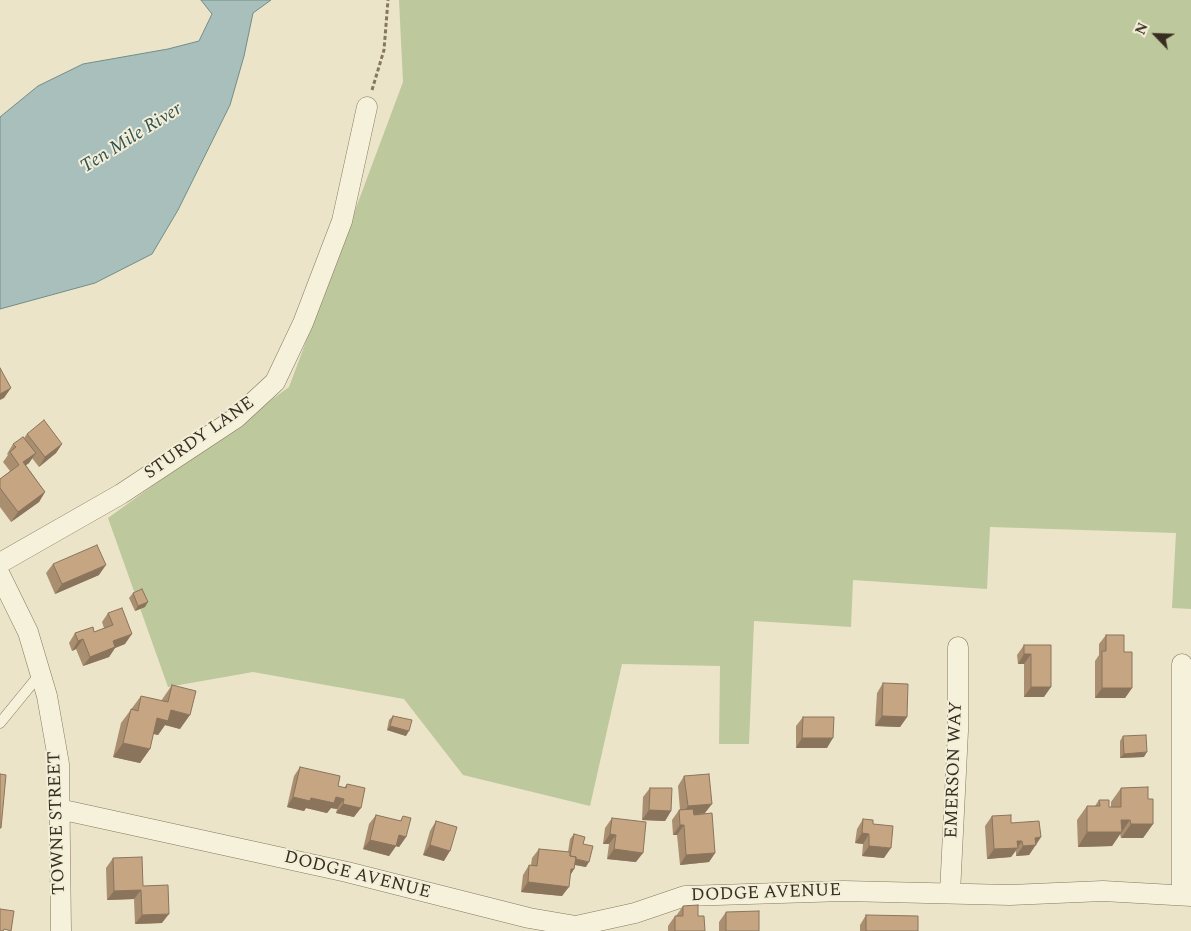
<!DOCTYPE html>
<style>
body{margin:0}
#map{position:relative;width:1191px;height:931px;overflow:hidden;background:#ebe4c9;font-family:Spectral,serif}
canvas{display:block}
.north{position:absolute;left:1131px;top:10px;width:50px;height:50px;-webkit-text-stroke:4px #f3eed8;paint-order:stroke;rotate:294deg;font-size:14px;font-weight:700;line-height:20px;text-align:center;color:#372e21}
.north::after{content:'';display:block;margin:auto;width:18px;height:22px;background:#372e21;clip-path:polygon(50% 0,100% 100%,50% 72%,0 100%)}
</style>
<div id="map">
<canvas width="1191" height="931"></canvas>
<div class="north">N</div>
</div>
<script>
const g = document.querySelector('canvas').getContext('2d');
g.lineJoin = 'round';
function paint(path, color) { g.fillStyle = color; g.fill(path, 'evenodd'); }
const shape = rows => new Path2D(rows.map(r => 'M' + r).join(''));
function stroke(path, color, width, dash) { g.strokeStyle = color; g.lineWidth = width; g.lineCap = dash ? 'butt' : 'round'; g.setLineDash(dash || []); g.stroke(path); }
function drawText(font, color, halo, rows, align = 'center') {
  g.font = font + ' Spectral,serif'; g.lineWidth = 4; g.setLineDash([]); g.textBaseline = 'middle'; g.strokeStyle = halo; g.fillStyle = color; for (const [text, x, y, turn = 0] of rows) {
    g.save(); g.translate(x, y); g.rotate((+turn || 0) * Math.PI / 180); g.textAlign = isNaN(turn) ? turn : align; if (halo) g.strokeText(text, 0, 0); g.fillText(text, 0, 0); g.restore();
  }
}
const green = shape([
 [399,0,1191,0,1191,609,1172,608,1176,533,990,527,987,589,853,580,851,627,754,621,749,744,719,744,720,666,622,664,590,806,463,775,404,699,253,672,168,687,108,518,289,387,403,82]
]);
const water = shape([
 [201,0,271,0,253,13,244,56,230,105,178,210,152,254,95,283,0,309,0,117,38,86,83,64,168,49,199,41,212,14,201,0]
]);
const path = shape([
 [372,90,384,50,388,0]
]);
const lane = shape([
 [0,723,40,674]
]);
const street = shape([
 [0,563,121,494,236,418,275,382,303,323,342,221,367,107],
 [0,575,28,632,47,696,59,764,61,931],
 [1182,664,1182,895],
 [59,809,347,872,529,918,576,926,635,913,685,896,844,891,1010,895,1103,891,1191,896],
 [950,893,958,731,958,647]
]);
const wall = shape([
 [27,434,62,444,56,453,39,467,32,458,29,463,26,465,45,492,39,502,11,522,0,507,0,479,10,471,3,462,8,455,7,454,13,444,24,438],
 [53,564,99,575,55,594,46,573],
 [133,593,145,607,135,611,129,598],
 [108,613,125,644,115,648,109,657,83,666,76,649,72,651,69,643,75,633,94,632,104,628,102,622],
 [1106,635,1124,652,1132,688,1125,698,1095,698,1095,661,1099,655,1099,644],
 [1024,645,1051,645,1044,697,1024,697,1024,664,1018,664,1017,655],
 [883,683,907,717,900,727,875,726,877,693],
 [172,685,180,729,165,725,158,735,153,734,150,749,140,763,113,757,121,723,141,696,161,701],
 [393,716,406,736,387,730,389,720],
 [803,717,827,748,796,748,796,726],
 [1123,736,1144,757,1120,758,1120,741],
 [300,767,338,786,344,788,347,784,354,817,336,813,337,809,331,808,327,813,306,808,304,811,287,807,294,776],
 [684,776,705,813,715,853,709,862,680,865,677,835,673,835,672,820,679,810,680,810,678,786],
 [650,788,671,811,665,821,642,820,643,797],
 [1121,788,1148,799,1153,824,1143,838,1121,838,1120,834,1112,846,1078,847,1077,820,1087,806,1095,806,1099,800,1109,807,1111,807,1111,802],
 [376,815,400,821,403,816,406,837,399,847,396,846,389,856,363,849,369,824],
 [992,816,1011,823,1041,837,1029,855,1016,856,1016,851,1011,857,987,859,985,826],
 [612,818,636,862,607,859,609,844,603,844,605,828],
 [863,819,873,824,884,858,862,856,863,844,855,843,857,829],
 [436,821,444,861,423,855,430,831],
 [574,834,586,867,575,865,574,869,570,875,562,896,521,892,523,875,529,865,531,865,532,858,539,849,568,852,570,839],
 [113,858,143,886,162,923,135,924,134,899,107,900,106,868],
 [683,906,698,916,705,931,668,931,668,926,675,916,676,916],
 [726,912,759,931,719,931,719,922],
 [866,915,918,931,860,931,860,925]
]);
const shadedWall = shape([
 [11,388,4,398,0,400,0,394],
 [62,444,56,453,39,467,45,457],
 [36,453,29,463,17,472,23,462],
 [45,492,39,502,11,522,18,512],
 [106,565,99,575,55,594,62,584],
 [148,602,145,607,135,611,138,606],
 [132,634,125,644,115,648,109,657,83,666,90,657,113,641],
 [83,639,76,649,72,651,78,641],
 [1024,654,1031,654,1024,664,1018,664],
 [1031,687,1051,687,1044,697,1024,697],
 [1102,688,1132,688,1125,698,1095,698],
 [171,710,190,715,180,729,165,725,158,735,147,732,157,718],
 [882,716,907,717,900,727,875,726],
 [390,726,409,731,406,736,387,730],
 [802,738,833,738,827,748,796,748],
 [123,743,150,749,140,763,113,757],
 [1147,752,1144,757,1120,758,1124,754],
 [293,797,311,798,336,797,344,799,337,809,331,808,327,813,306,808,304,811,287,807],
 [343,804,361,808,354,817,336,813],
 [712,804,705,813,681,816,688,806],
 [649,810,671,811,665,821,642,820],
 [1121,820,1130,820,1112,846,1078,847,1087,832],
 [1131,824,1153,824,1143,838,1121,838],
 [680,825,684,825,677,835,673,835],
 [862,833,869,834,863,844,855,843],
 [610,834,616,835,609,844,603,844],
 [399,835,406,837,399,847,392,845],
 [1041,837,1029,855,1016,856,1023,846,1035,838],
 [370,840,396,846,389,856,363,849],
 [1017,841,1022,841,1011,857,987,859,994,849],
 [430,845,450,851,444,861,423,855],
 [869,846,891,848,884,858,862,856],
 [614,849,643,853,636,862,607,859],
 [715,853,709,862,680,865,686,855],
 [569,858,589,862,586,867,565,863],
 [571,869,574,869,568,879],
 [528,882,569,887,562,896,521,892],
 [141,890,134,899,107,900,114,891],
 [169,914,162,923,135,924,142,915]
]);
const building = shape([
 [0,368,11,388,0,394,0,368],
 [44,420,62,444,45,457,27,434,44,420],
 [23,437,36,453,23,462,45,492,18,512,0,488,0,479,19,465,10,452,16,447,13,444,23,437],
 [97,545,106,565,62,584,53,564,97,545],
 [142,589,148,602,138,606,133,593,142,589],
 [122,608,132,634,113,641,115,647,90,657,83,639,78,641,75,633,93,627,94,632,113,625,108,613,122,608],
 [1106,635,1124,635,1124,652,1132,652,1132,688,1102,688,1102,651,1106,651,1106,635],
 [1024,645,1051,645,1051,687,1031,687,1031,654,1024,654,1024,645],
 [883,683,908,684,907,717,882,716,883,683],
 [172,685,196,691,190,715,171,710,168,721,157,718,150,749,123,743,131,709,138,711,141,696,168,702,172,685],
 [393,716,412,720,409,731,390,726,393,716],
 [803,717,834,717,833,738,802,738,803,717],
 [1146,735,1147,752,1124,754,1123,736,1146,735],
 [300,767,340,776,338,786,346,788,347,784,365,788,361,808,343,804,344,799,336,797,334,803,311,798,310,801,293,797,300,767],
 [0,774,6,775,1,828,0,828,0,774],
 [709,774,712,804,688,806,684,776,709,774],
 [1148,787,1148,799,1153,799,1153,824,1131,824,1130,820,1121,820,1122,832,1087,832,1087,806,1100,806,1099,800,1109,800,1109,807,1121,807,1121,788,1148,787],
 [650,788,672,788,671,811,649,810,650,788],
 [693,809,694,815,712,813,715,853,686,855,684,825,680,825,679,810,693,809],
 [376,815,401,821,403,816,411,818,406,837,399,835,396,846,370,840,376,815],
 [1011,815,1011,823,1039,821,1041,837,1035,838,1036,845,1023,846,1022,841,1017,841,1018,848,994,849,992,816,1011,815],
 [612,818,646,822,643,853,614,849,616,835,610,834,612,818],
 [863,819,873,820,873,824,893,826,891,848,869,846,869,834,862,833,863,819],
 [436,821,457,827,450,851,430,845,436,821],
 [574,834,585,837,583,844,593,846,589,862,576,859,576,857,570,856,574,834],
 [539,849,570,852,570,856,576,857,574,869,571,869,569,887,528,882,529,865,537,866,539,849],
 [142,857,143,886,168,885,169,914,142,915,141,890,114,891,113,858,142,857],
 [698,905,698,916,704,916,705,931,675,931,675,916,683,916,683,906,698,905],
 [0,909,14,911,11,931,4,929,3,931,0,931,0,909],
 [759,911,759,931,726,931,726,912,759,911],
 [866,915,918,916,918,931,866,931,866,915]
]);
const streetNames = [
 ["STURDY LANE",200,439,-35],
 ["EMERSON WAY",955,770,-88],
 ["TOWNE STREET",58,823,-92],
 ["DODGE AVENUE",357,876,14],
 ["DODGE AVENUE",766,894,-2]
];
const waterNames = [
 ["Ten Mile River",132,139,-32]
];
paint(green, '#bec89d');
paint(water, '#a9bfbb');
stroke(water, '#708d89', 1);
stroke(lane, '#85785f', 11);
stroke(street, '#85785f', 21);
stroke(path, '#85785f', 3, [4, 2.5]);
stroke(lane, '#f6f1db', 10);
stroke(street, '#f6f1db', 20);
paint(wall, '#a98e70');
paint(shadedWall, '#8a745b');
paint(building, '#c5a582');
stroke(building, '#8a745b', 1);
drawText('18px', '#372e21', '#f3eed8', streetNames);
drawText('italic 19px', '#325455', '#f3eed8', waterNames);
</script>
